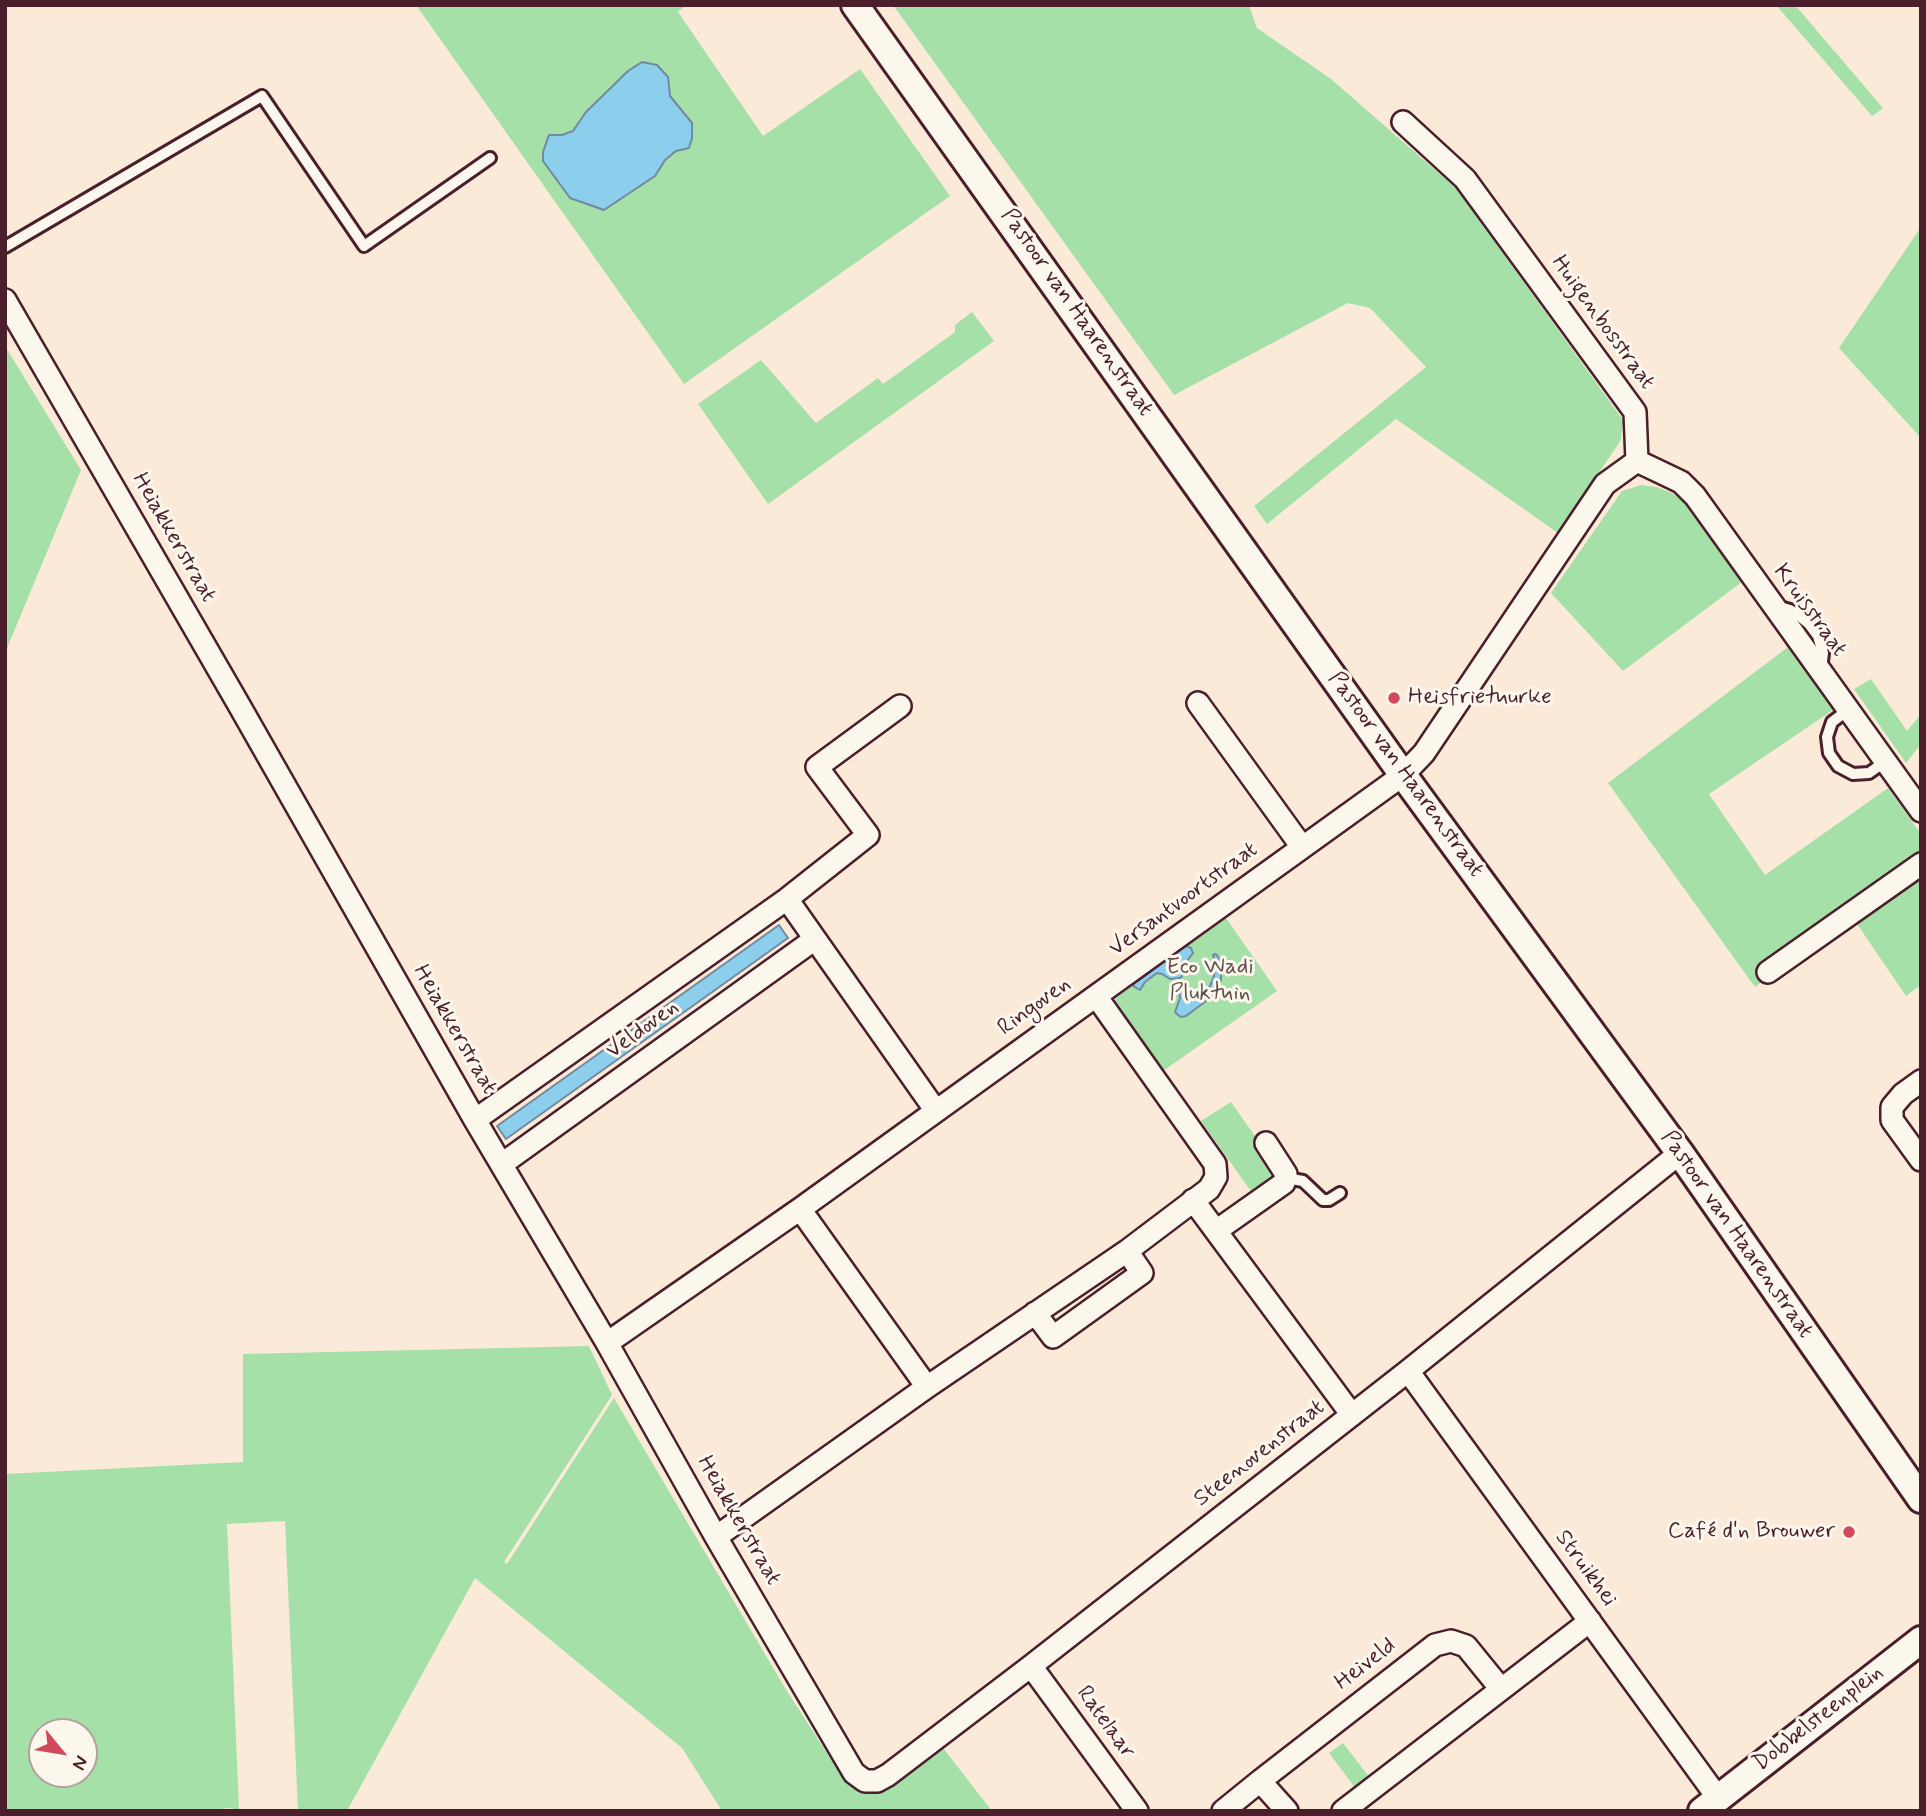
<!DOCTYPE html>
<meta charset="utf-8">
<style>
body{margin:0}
#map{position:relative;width:1926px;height:1816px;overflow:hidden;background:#fcead9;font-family:Mynerve,sans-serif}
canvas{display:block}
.frame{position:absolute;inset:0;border:7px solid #4a1f2b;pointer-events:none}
.north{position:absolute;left:28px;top:1718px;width:70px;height:70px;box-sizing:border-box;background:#fbf7ec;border:2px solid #b4a19f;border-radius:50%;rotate:120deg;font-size:19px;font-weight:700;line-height:28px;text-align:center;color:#4a1f2b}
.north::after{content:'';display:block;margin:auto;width:24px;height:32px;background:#d1495b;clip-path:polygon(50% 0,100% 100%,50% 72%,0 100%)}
</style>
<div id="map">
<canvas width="1926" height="1816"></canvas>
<div class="frame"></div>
<div class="north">N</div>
</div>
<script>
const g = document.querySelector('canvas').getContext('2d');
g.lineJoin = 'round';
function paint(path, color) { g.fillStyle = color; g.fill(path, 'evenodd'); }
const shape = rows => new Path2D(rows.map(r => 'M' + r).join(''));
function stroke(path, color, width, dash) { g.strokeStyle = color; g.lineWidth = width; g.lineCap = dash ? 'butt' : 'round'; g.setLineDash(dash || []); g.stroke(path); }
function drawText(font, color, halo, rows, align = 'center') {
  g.font = font + ' Mynerve,sans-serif'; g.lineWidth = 6; g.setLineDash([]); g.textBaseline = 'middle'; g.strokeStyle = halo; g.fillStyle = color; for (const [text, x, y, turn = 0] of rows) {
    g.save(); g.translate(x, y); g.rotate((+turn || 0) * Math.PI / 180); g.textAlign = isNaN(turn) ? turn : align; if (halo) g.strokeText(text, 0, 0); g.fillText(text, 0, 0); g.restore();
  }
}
const green = shape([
 [416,5,686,5,678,12,763,136,860,69,950,196,684,384],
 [893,5,1249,5,1257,28,1331,79,1456,188,1623,420,1621,440,1558,533,1396,419,1267,524,1254,506,1426,367,1370,308,1348,303,1174,395],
 [1776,5,1795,5,1883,108,1872,116],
 [1921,227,1921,438,1839,348],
 [972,312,994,341,768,504,698,404,761,360,816,423,878,378,883,384,955,332,955,325],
 [5,346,81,470,5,653],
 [1641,485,1657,487,1672,493,1687,504,1742,582,1623,671,1551,593,1622,491],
 [1788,647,1833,710,1709,794,1765,875,1888,788,1921,834,1921,985,1906,996,1853,918,1755,987,1608,783],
 [1871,679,1907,731,1921,714,1921,744,1906,763,1854,689],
 [1224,915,1277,991,1163,1071,1115,1004,1116,995,1122,988],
 [1231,1102,1257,1139,1252,1144,1276,1177,1253,1194,1201,1121],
 [589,1346,612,1395,504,1562,507,1564,614,1398,785,1688,847,1784,862,1787,940,1744,992,1811,722,1811,682,1748,475,1578,347,1811,298,1811,285,1521,227,1524,239,1810,229,1808,198,1811,5,1811,5,1474,243,1462,243,1354],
 [42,1732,84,1732,84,1774,42,1774],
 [1343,1743,1370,1778,1356,1789,1329,1753]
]);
const water = shape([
 [642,62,657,65,668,77,670,96,692,123,692,138,689,148,676,151,665,160,655,176,604,210,570,198,543,161,543,152,549,135,562,135,573,131,586,112,628,71,642,62],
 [779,925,788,938,506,1139,497,1126,779,925],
 [1186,946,1191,948,1193,953,1187,961,1188,970,1180,978,1170,979,1162,974,1157,973,1145,982,1140,990,1133,986,1135,983,1186,946],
 [1216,954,1220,960,1221,968,1221,980,1216,991,1210,998,1186,1016,1181,1017,1178,1015,1175,1012,1180,998,1178,988,1179,985,1184,981,1187,992,1191,997,1198,997,1205,991,1210,986,1214,976,1215,962,1213,955,1216,954]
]);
const service = shape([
 [5,247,262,96,364,246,490,158],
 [1776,606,1790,610,1798,615,1809,624,1818,636,1823,653,1821,670],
 [1848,710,1832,722,1827,737,1829,753,1838,766,1853,774,1869,773,1886,761],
 [1286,1178,1303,1181,1323,1200,1329,1200,1340,1193]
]);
const minor = shape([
 [5,300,239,705,475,1120,607,1343,716,1537,854,1773,865,1781,877,1781,888,1775,1031,1666,1408,1371,1680,1153],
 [1637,461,1681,482,1695,496,1921,811],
 [1198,703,1302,847],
 [900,706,817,767,868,835,787,899,936,1111],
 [1768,972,1921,864],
 [1921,1081,1903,1094,1892,1107,1892,1120,1921,1160],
 [475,1120,787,899],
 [502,1164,815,939],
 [1193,1200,1352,1415],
 [800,1209,927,1387],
 [1216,1231,1284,1183,1286,1174,1266,1143],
 [1035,1313,1053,1337,1142,1273,1127,1251],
 [607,1343,800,1209,1403,775,1424,753,1605,484,1637,461,1635,412,1465,179,1403,122],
 [1408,1371,1718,1798],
 [716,1537,927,1387,1127,1251,1209,1189,1216,1177,1215,1164,1096,996],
 [1031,1666,1137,1811],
 [1260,1781,1435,1645,1451,1641,1466,1646,1501,1689],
 [1223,1811,1260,1781,1287,1811],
 [1343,1811,1590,1621]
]);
const tertiary = shape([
 [855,5,1403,775,1680,1153,1921,1499],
 [1702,1811,1921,1640]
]);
const markers = [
 [1394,698,7,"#d1495b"],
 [1849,1532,7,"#d1495b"]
];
const streetNames = [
 ["Pastoor van Haarenstraat",1076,313,55],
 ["Huigenbosstraat",1602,323,54],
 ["Heiakkerstraat",173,538,60],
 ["Kruisstraat",1809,611,54],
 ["Pastoor van Haarenstraat",1405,775,54],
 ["Versantvoortstraat",1184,900,-36],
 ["Ringoven",1035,1007,-36],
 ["Heiakkerstraat",454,1030,60],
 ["Veldoven",643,1030,-36],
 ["Pastoor van Haarenstraat",1736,1235,55],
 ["Steenovenstraat",1260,1454,-38],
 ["Heiakkerstraat",738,1521,60],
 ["Struikhei",1585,1569,54],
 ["Heiveld",1366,1665,-38],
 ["Dobbelsteenplein",1819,1719,-38],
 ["Ratelaar",1105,1723,54]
];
const poiNames = [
 ["Heisfrietuurke",1408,698],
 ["Café d'n Brouwer",1835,1532,"right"]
];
const parkNames = [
 ["Eco Wadi",1210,968],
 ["Pluktuin",1210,994]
];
paint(green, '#a4e0a7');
paint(water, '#8ccfed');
stroke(water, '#72899f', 2);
stroke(service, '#4a1f2b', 16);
stroke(minor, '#4a1f2b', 26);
stroke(tertiary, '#4a1f2b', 32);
stroke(service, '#fbf7ec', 10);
stroke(minor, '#fbf7ec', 21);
stroke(tertiary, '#fbf7ec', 26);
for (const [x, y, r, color] of markers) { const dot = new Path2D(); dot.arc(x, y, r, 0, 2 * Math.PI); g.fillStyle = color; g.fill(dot); stroke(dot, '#fbf7ec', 2.5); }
drawText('23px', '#4a1f2b', '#fbf7ec', streetNames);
drawText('23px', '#4a1f2b', '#fbf7ec', poiNames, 'left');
drawText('23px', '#604f4a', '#fbf7ec', parkNames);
</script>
